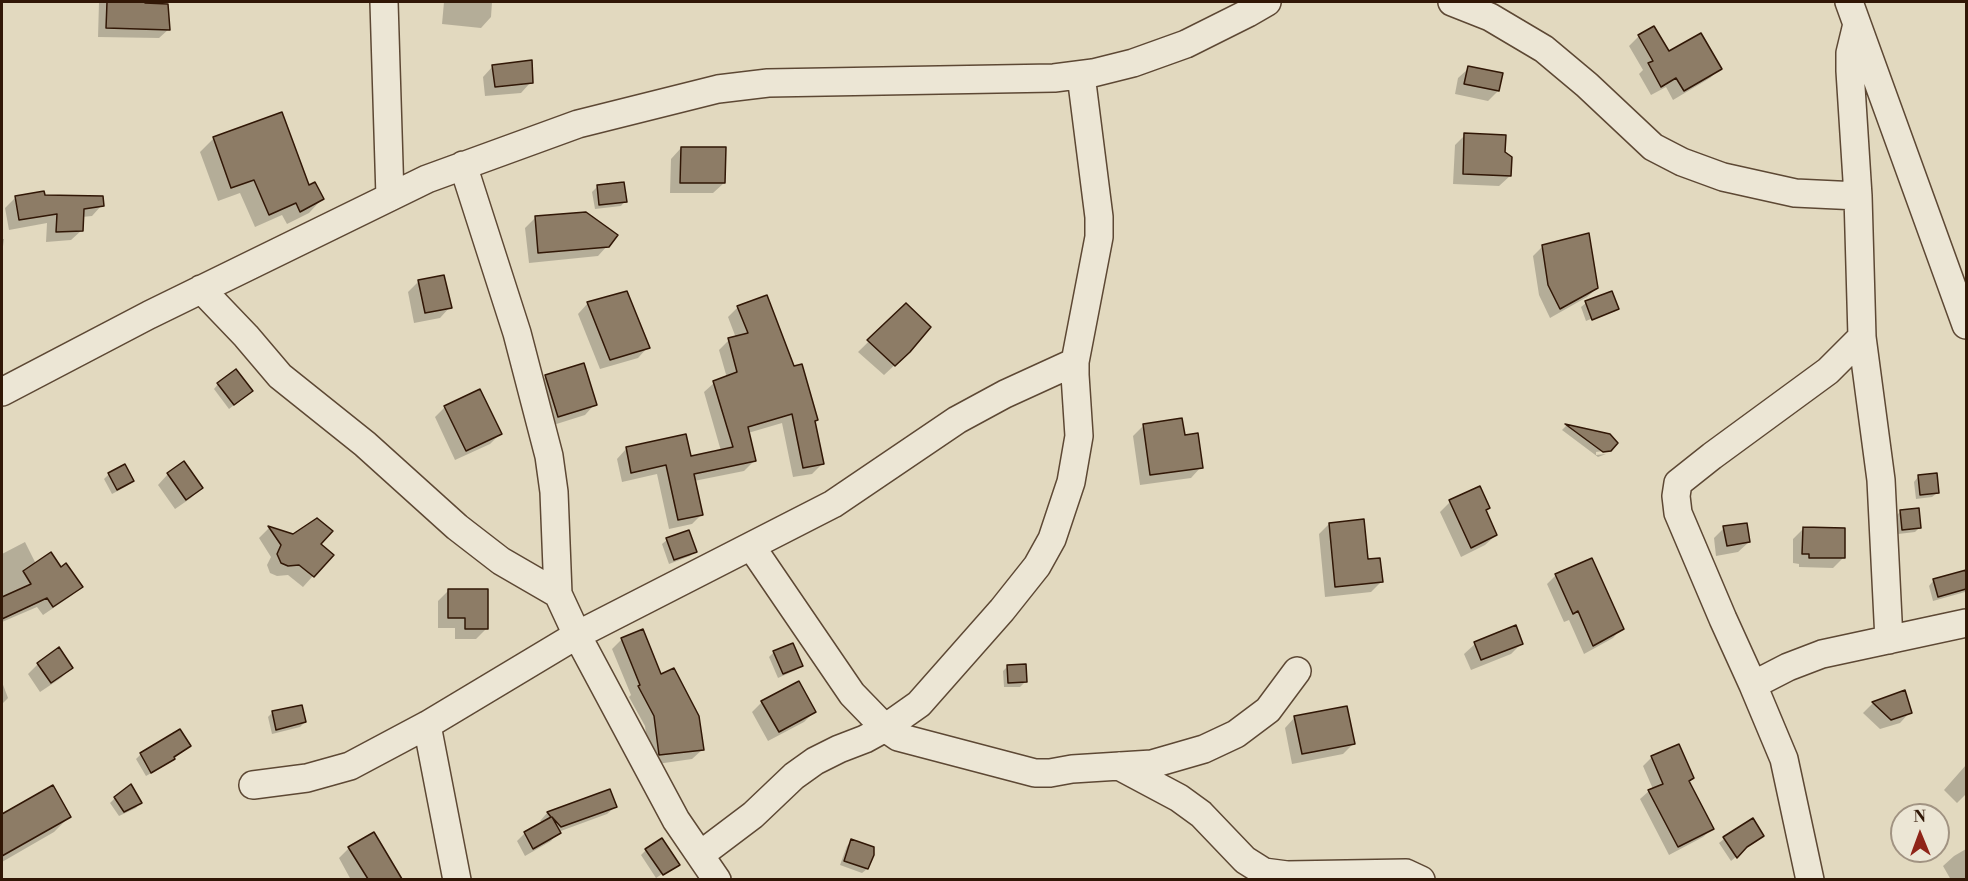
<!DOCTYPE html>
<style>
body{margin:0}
#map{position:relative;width:1968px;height:881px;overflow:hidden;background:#e2d9bf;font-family:"Libre Bodoni",serif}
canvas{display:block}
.frame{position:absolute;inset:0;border:3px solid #311706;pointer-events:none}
.north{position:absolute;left:1890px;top:803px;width:60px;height:60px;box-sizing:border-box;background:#ece6d5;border:2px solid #a19382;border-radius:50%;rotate:359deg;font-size:16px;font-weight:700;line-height:24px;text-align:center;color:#311706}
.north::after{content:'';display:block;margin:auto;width:21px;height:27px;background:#8f2418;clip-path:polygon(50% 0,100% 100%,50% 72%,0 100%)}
</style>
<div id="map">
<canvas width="1968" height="881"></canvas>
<div class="frame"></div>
<div class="north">N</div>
</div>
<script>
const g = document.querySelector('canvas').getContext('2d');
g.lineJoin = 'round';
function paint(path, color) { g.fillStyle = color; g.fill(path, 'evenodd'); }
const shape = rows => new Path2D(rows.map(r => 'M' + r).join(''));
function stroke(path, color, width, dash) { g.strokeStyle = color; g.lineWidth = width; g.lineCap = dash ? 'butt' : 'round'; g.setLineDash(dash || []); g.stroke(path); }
const shadow = shape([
 [99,2,143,2,143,4,169,29,159,38,98,37],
 [444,2,492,2,491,17,481,28,442,24],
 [1639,36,1668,53,1720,69,1710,78,1673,100,1666,87,1651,95,1639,74,1643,70,1629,46],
 [493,66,531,82,521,93,485,96,483,77],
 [1469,68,1498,91,1488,101,1455,94,1458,78],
 [281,114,308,187,322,199,309,213,287,224,282,215,255,227,240,193,218,201,200,152,213,139],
 [1465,135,1503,153,1510,176,1499,186,1453,184,1455,145],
 [681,148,724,183,713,193,670,193,671,159],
 [597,187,625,201,621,206,595,209,592,192],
 [16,197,44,197,102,205,92,216,82,217,82,230,71,240,46,242,47,223,9,230,5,208],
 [535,218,608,245,598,256,529,263,525,228],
 [2,239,4,239,2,254],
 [1543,246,1597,288,1587,297,1550,318,1539,295,1533,256],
 [418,282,450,307,440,318,414,323,408,292],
 [588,303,648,347,638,358,600,369,578,314],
 [1586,303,1618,308,1614,312,1614,309,1586,321,1581,307],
 [906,305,898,362,884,375,858,352],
 [738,307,793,368,817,419,814,422,822,464,812,474,793,477,782,423,748,433,754,461,744,471,694,481,702,514,692,524,669,529,657,474,622,482,617,459,626,449,690,458,721,451,704,392,714,383,727,378,719,350,729,340,736,338,728,317],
 [583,365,595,404,585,415,547,427,535,387,545,377],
 [218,384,246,396,229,409,214,389],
 [445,407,500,434,490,444,455,460,435,417],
 [1144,425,1183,437,1201,467,1191,478,1140,485,1133,436],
 [1566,426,1609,435,1610,450,1596,452,1596,455,1606,454,1598,457,1562,430],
 [109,474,132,481,127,486,112,494,104,479],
 [168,474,201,488,191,498,175,509,158,485],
 [1918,477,1937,493,1932,497,1916,499,1914,482],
 [1450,502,1485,511,1496,535,1485,545,1461,557,1440,512],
 [1901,511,1920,527,1915,532,1898,534,1896,516],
 [1329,524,1367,561,1381,582,1371,592,1325,597,1319,534],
 [269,528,319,544,332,555,303,587,288,575,277,576,270,573,267,565,271,557,259,538],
 [1724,528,1749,542,1738,552,1716,556,1714,538],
 [1803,529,1843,558,1833,568,1799,567,1799,564,1793,563,1793,539],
 [667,540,695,551,690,556,669,564,662,544],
 [25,542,36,564,61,569,81,587,71,596,43,615,37,607,2,622,2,554],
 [1965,572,1966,590,1965,592,1933,601,1929,586,1933,581],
 [1556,575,1622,628,1613,638,1584,654,1569,620,1564,622,1547,584],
 [449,590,487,628,476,639,455,639,455,628,438,628,438,601],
 [622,639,660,676,702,750,692,759,650,765,645,726,629,697,631,695,612,649],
 [1475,644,1521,644,1511,654,1471,670,1464,654],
 [774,652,801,665,796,670,778,678,769,657],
 [38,664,72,667,61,678,40,692,28,674],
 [1008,666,1025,682,1020,687,1004,687,1003,671],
 [2,682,8,698,2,704],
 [1904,692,1910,712,1900,723,1880,729,1863,713,1873,703],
 [762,702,814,712,804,722,768,741,752,712],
 [272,713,305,722,300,727,272,734,268,717],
 [1295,717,1353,744,1343,754,1292,764,1285,728],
 [189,746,169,763,146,776,136,759,141,754],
 [1652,757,1688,782,1712,829,1703,837,1669,855,1640,799,1649,791,1653,789,1643,766],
 [1966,765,1966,794,1957,803,1944,790],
 [53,787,69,817,54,832,2,862,2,816],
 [609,790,615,807,607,814,558,832,551,841,525,856,517,841,524,834,542,823,540,821,547,813],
 [115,798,140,803,136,808,119,816,110,803],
 [1762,835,1731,861,1719,843,1724,839],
 [852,841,874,849,867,869,862,873,840,865,847,846],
 [349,848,396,871,398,880,351,880,339,858],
 [1966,849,1966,880,1951,880,1943,866,1954,856],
 [646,850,674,866,656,878,641,855],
 [958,878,975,879,975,880,957,880]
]);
const building = shape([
 [107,2,145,2,145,3,168,4,170,30,106,28,107,2],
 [1654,26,1669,51,1701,33,1722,69,1684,91,1676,78,1661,87,1648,63,1653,61,1638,35,1654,26],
 [532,60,533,83,495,87,492,65,532,60],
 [1468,66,1503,73,1499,91,1464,84,1468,66],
 [282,112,309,185,315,182,324,199,300,212,296,203,269,215,254,180,231,188,213,137,282,112],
 [1464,133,1506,135,1505,152,1512,157,1511,176,1463,174,1464,133],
 [681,147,726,147,725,183,680,183,681,147],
 [624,182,627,202,599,205,597,185,624,182],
 [44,191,45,195,103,196,104,206,84,209,83,231,56,232,57,214,19,220,15,196,44,191],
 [586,212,618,235,609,247,538,253,535,216,586,212],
 [1589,233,1598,288,1560,309,1548,285,1542,245,1589,233],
 [444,275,452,308,425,313,418,280,444,275],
 [627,291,650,348,610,360,587,302,627,291],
 [1612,291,1619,309,1592,320,1585,301,1612,291],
 [767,295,794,366,802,364,818,420,815,421,824,464,803,468,792,414,748,427,756,461,694,474,703,515,678,520,666,465,631,473,626,447,686,434,691,456,733,447,713,381,737,372,728,338,748,333,737,306,767,295],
 [906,303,931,327,910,352,895,366,867,340,906,303],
 [584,363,597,405,558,417,545,375,584,363],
 [236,369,253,391,234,405,217,383,236,369],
 [480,389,502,434,466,451,444,406,480,389],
 [1182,418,1185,435,1198,433,1203,468,1150,475,1143,424,1182,418],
 [1565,424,1610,434,1618,443,1611,451,1603,452,1565,424],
 [184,461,203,488,186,500,167,473,184,461],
 [125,464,134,481,117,490,108,473,125,464],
 [1937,473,1939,493,1920,495,1918,475,1937,473],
 [1480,486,1490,508,1486,510,1497,535,1471,548,1449,500,1480,486],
 [1919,508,1921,528,1902,530,1900,510,1919,508],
 [317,518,333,531,321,544,334,555,314,577,299,565,288,566,281,563,277,554,281,545,268,526,293,534,317,518],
 [1364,519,1368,559,1380,558,1383,582,1335,587,1329,523,1364,519],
 [1747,523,1750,542,1727,546,1723,526,1747,523],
 [1803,527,1845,528,1845,558,1809,558,1809,554,1802,554,1803,527],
 [689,530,697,552,674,560,666,538,689,530],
 [51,552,61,567,66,563,83,587,53,607,47,598,2,619,2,597,31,584,23,571,51,552],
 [1592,558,1624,629,1593,646,1578,611,1573,614,1555,574,1592,558],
 [1966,570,1966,589,1938,597,1933,579,1966,570],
 [448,589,488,589,488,629,465,629,465,618,448,618,448,589],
 [1516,625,1523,644,1481,660,1474,642,1516,625],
 [643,629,661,674,674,668,699,716,704,750,659,755,654,716,638,686,640,685,621,638,643,629],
 [793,643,803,666,783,674,773,651,793,643],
 [59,647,73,668,51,683,37,663,59,647],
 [1026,664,1027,682,1008,683,1007,665,1026,664],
 [799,681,816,712,779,732,761,701,799,681],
 [1905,690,1912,713,1891,720,1872,702,1905,690],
 [302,705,306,722,276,730,272,711,302,705],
 [1347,706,1355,744,1302,754,1294,716,1347,706],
 [180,729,191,746,174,757,175,759,151,773,140,753,180,729],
 [1679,744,1694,778,1689,781,1714,829,1678,847,1648,790,1663,784,1651,756,1679,744],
 [131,784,142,803,124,812,114,797,131,784],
 [53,785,71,817,2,856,2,814,53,785],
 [610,789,617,807,561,827,552,817,561,833,533,849,524,832,551,817,547,812,610,789],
 [1753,818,1764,836,1747,847,1737,858,1723,837,1753,818],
 [374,832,402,879,368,879,348,847,374,832],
 [662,838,680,865,663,875,645,849,662,838],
 [851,839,874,847,874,855,868,869,844,861,851,839]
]);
const minor = shape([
 [384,2,390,197],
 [1452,2,1490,17,1544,49,1587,85,1653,147,1682,162,1723,177,1795,193,1858,196],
 [1849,2,1966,325],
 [1857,24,1850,53,1850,71,1858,196,1862,337,1881,480,1889,640],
 [463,165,517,333,549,456,554,492,558,594,577,635,676,820,717,880],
 [201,289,246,336,280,376,365,444,457,527,501,561,558,594],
 [2,392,149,315,427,179,578,124,718,89,768,83,1054,78,1093,73,1133,63,1186,44,1248,13,1267,2],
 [751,546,852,694,885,728,898,737,1035,773,1050,773,1072,769,1152,764,1204,749,1236,734,1268,710,1297,671],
 [1753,685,1723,619,1678,513,1676,496,1678,483,1712,456,1828,371,1862,337],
 [427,725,457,880],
 [1119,766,1179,798,1201,814,1245,860,1264,872,1287,875,1406,873,1421,880],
 [253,785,307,778,350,766,427,725,577,635,833,504,957,420,1005,394,1075,362],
 [700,855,753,815,794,776,815,761,839,749,865,739,885,728,919,704,1002,610,1037,566,1052,539,1071,482,1079,436,1075,375,1075,362,1099,237,1099,217,1081,75],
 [1810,880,1784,759,1753,685,1788,667,1822,654,1966,623]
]);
paint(shadow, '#0003');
paint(building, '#8d7c66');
stroke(building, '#311706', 1.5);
stroke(minor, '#5d4834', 30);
stroke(minor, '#ece6d5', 27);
</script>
